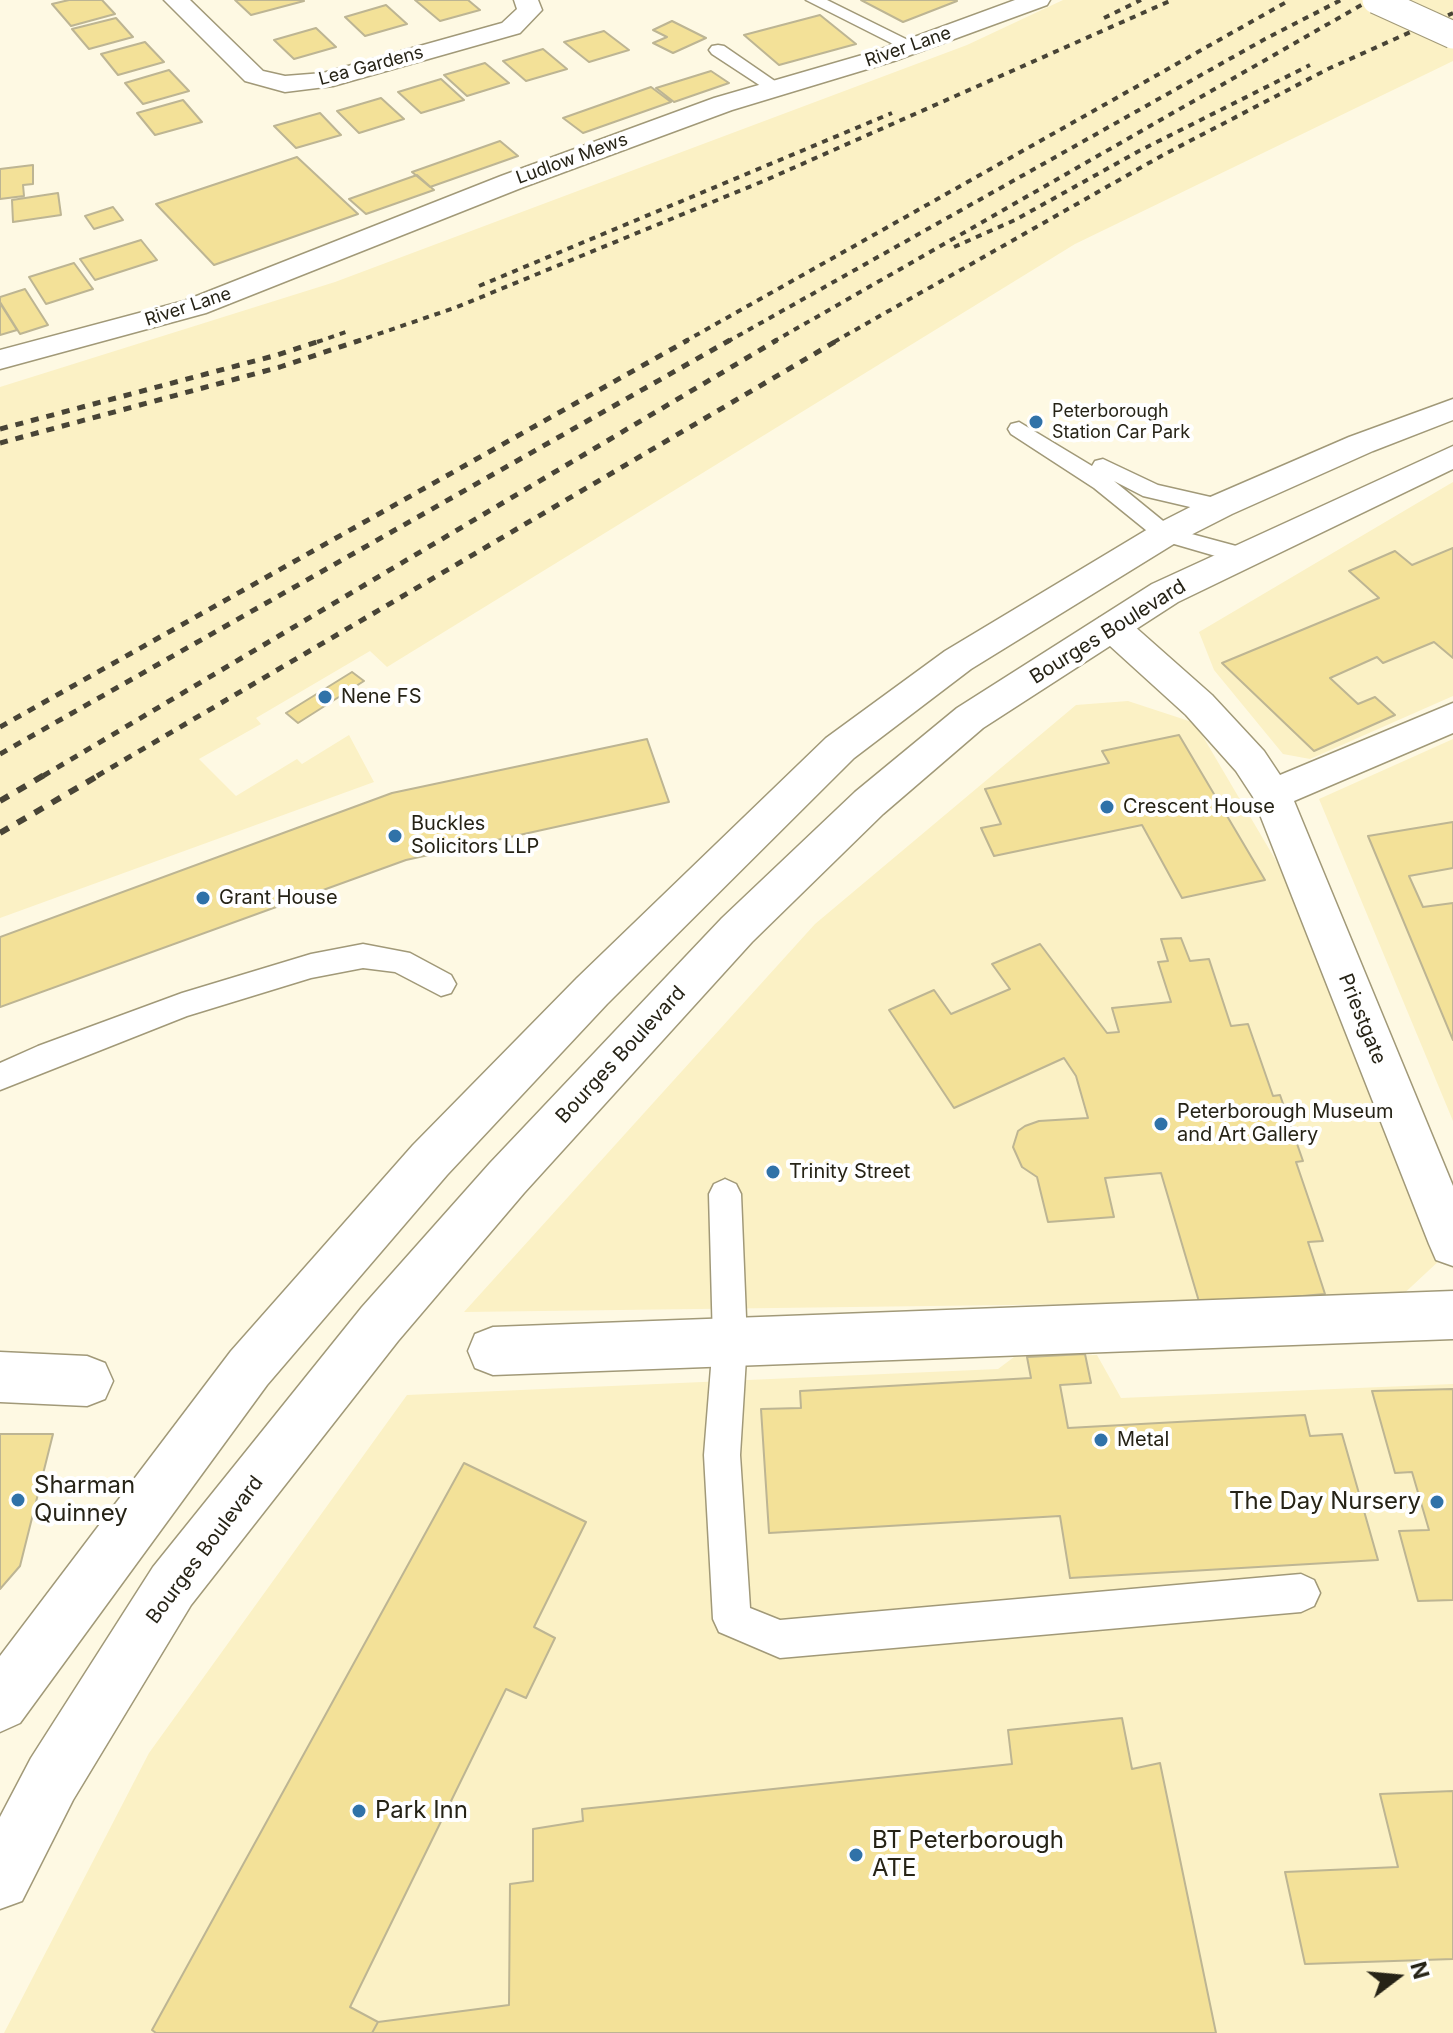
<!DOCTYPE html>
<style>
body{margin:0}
#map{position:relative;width:1453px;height:2033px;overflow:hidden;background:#fef9e3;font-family:Inter,sans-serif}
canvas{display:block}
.north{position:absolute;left:1357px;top:1937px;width:80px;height:80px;-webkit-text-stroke:6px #fff;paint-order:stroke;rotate:74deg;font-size:22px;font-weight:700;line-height:32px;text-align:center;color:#262316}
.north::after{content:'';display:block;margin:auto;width:28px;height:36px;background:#262316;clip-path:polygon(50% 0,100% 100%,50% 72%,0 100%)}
</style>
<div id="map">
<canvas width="1453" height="2033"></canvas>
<div class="north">N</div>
</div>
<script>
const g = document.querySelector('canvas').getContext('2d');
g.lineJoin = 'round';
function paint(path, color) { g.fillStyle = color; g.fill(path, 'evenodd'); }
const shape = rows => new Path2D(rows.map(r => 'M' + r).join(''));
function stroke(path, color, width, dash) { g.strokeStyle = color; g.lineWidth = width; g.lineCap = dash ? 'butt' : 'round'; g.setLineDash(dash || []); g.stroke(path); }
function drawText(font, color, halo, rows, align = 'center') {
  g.font = font + ' Inter,sans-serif'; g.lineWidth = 8; g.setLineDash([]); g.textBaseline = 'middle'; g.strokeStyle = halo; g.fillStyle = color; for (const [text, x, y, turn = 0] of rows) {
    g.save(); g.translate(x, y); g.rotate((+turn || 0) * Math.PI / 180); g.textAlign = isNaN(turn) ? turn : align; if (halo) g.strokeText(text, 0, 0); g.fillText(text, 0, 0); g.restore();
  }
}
const built = shape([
 [1063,0,1453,0,1453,61,1075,244,387,667,370,651,256,718,261,724,199,759,236,796,297,759,302,764,349,735,374,782,0,918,0,387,335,282,967,45],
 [1453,482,1453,696,1310,759,1283,754,1214,670,1199,632],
 [1128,701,1195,723,1315,927,1441,1259,1397,1300,464,1312,815,924,1076,705],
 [1453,739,1453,1121,1319,799],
 [1097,1355,1121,1398,1453,1384,1453,2033,4,2033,149,1753,407,1395,998,1369,1014,1357]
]);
const building = shape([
 [69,0,102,0,115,14,71,26,52,4,69,0],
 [235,0,303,0,304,1,251,15,235,0],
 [415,0,468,0,480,10,440,21,415,0],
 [861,0,955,0,957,1,903,22,861,0],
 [386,5,407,24,365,36,345,17,386,5],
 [820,15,856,44,779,65,744,35,820,15],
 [116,18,133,37,89,49,72,29,116,18],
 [672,21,706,38,673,53,653,43,667,37,653,30,672,21],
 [316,28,336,47,294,59,274,40,316,28],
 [604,31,629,50,589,62,564,42,604,31],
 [145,42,164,62,118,75,101,54,145,42],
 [543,49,567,69,526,81,503,61,543,49],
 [485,63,509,83,467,96,444,75,485,63],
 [169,70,189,91,143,104,125,83,169,70],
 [711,71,729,83,674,102,656,88,711,71],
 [441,79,464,100,421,113,398,92,441,79],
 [651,87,671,102,583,133,563,118,651,87],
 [381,98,404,119,359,133,337,111,381,98],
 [183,100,202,122,155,135,137,113,183,100],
 [320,113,341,135,296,148,274,126,320,113],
 [500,141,518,156,430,187,412,172,500,141],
 [297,157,358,214,214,265,156,204,297,157],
 [33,165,33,184,23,185,24,196,0,199,0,169,33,165],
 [417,175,434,190,366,214,349,199,417,175],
 [58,193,61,215,13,222,12,200,58,193],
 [113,207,123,220,94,229,85,216,113,207],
 [141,240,157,260,95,280,80,259,141,240],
 [74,263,93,289,46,304,29,277,74,263],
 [25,289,48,325,20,334,0,302,0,297,25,289],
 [0,303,17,330,0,335,0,303],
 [1453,548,1453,658,1434,642,1383,663,1377,657,1330,678,1358,704,1375,697,1395,715,1314,751,1222,663,1379,598,1349,571,1395,551,1412,565,1453,548],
 [352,672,364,681,298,723,286,713,352,672],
 [1179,735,1265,880,1182,898,1142,825,994,856,981,828,1001,824,985,789,1109,763,1102,751,1179,735],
 [647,739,669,802,406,860,0,1007,0,937,392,793,647,739],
 [1453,822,1453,868,1409,876,1423,907,1453,903,1453,1040,1368,836,1453,822],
 [1181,938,1190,961,1209,959,1231,1026,1248,1024,1273,1096,1280,1095,1303,1161,1296,1162,1323,1241,1308,1242,1325,1294,1200,1305,1161,1173,1105,1178,1114,1217,1048,1222,1037,1177,1022,1167,1013,1147,1018,1131,1025,1126,1039,1121,1088,1118,1076,1076,1064,1058,954,1108,889,1010,934,990,951,1014,1010,989,992,964,1040,944,1107,1033,1119,1032,1112,1008,1171,1002,1158,962,1168,961,1161,939,1181,938],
 [1085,1354,1091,1383,1060,1385,1068,1428,1305,1415,1310,1436,1342,1434,1378,1560,1070,1578,1060,1516,769,1533,761,1409,801,1408,800,1391,1031,1378,1027,1357,1085,1354],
 [1453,1389,1453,1600,1418,1601,1399,1531,1429,1530,1412,1472,1395,1473,1372,1391,1453,1389],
 [0,1434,53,1434,20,1566,0,1589,0,1434],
 [464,1463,586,1522,534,1627,555,1638,526,1698,506,1689,350,2007,378,2022,372,2033,156,2033,152,2030,464,1463],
 [1122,1718,1132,1769,1160,1763,1216,2033,372,2033,378,2022,509,2005,510,1884,533,1881,533,1829,583,1821,582,1809,1012,1764,1008,1730,1122,1718],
 [1453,1791,1453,1959,1305,1964,1285,1872,1398,1867,1380,1794,1453,1791]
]);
const service = shape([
 [806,0,827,0,920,46,911,51,905,50,806,0],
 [718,45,724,46,785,88,782,92,770,92,712,54,709,50,712,46,718,45],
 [1019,422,1092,466,1095,461,1103,459,1158,485,1228,501,1232,506,1228,511,1220,514,1143,496,1114,481,1173,529,1251,550,1255,556,1251,562,1243,564,1157,539,1094,488,1011,434,1008,429,1011,424,1019,422],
 [363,944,410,953,451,975,456,984,451,993,441,996,395,972,363,968,311,978,187,1016,0,1090,0,1063,38,1046,182,993,311,954,363,944],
 [725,1179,736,1184,741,1194,747,1342,740,1455,750,1608,780,1620,1301,1574,1314,1580,1320,1593,1314,1606,1301,1612,780,1658,719,1632,713,1619,704,1455,713,1342,709,1194,714,1184,725,1179]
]);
const minor = shape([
 [164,0,190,0,263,71,285,76,323,73,502,23,517,9,514,0,538,0,542,10,520,33,333,86,285,92,245,81,164,0],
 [1015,0,1050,0,1047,5,894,61,732,110,521,188,206,313,0,369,0,350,184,301,501,176,714,98,876,51,1015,0],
 [1112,614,1125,618,1212,695,1264,751,1280,775,1453,703,1453,733,1294,801,1453,1186,1453,1266,1436,1260,1429,1244,1253,797,1236,771,1186,715,1099,636,1094,627,1099,618,1112,614],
 [1453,1291,1453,1339,493,1375,475,1368,468,1351,475,1334,493,1327,1453,1291],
 [0,1352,87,1356,105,1363,113,1381,105,1399,87,1406,0,1402,0,1352]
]);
const primary = shape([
 [1453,399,1453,420,1373,451,1232,514,1177,542,971,669,854,758,607,1004,447,1175,267,1385,20,1723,0,1732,0,1656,231,1351,413,1145,577,978,826,738,945,651,1153,526,1208,498,1349,437,1453,399],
 [1453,446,1453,469,1178,602,983,728,883,814,752,942,524,1193,398,1341,191,1605,73,1800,22,1901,0,1909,0,1817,31,1758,153,1567,362,1307,490,1163,722,918,855,792,957,708,1152,584,1453,446]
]);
const railFar2 = shape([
 [1104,18,1141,0],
 [954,247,1015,220,1139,151,1310,65],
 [479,286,892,113],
 [317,342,346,332],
 [355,342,457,307,766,180,1172,0],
 [684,342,1290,0],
 [727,342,1265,39,1341,0],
 [773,342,1370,0],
 [834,342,1163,155,1330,68,1453,13]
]);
const railFar1 = shape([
 [0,429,277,355,323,340],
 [0,443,280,367,361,340],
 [0,727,688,340],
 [0,754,730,340],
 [43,776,777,340],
 [97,776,838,340]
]);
const rail = shape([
 [0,801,46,774],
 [0,833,101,774]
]);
const primaryBridge = shape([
 [1376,0,1453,35]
]);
const markers = [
 [1036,422,8,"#3072a8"],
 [325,697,8,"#3072a8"],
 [1107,807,8,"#3072a8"],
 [395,836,8,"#3072a8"],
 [203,898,8,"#3072a8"],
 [1161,1124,8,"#3072a8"],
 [773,1172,8,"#3072a8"],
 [1101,1440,8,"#3072a8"],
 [18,1500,8,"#3072a8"],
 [1437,1502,8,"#3072a8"],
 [359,1811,8,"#3072a8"],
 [856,1855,8,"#3072a8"]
];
const farStreetnames = [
 ["River Lane",908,47,-19],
 ["Lea Gardens",371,66,-15],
 ["Ludlow Mews",572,159,-20],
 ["River Lane",188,307,-18]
];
const farPoinames = [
 ["Peterborough",1052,412],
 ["Station Car Park",1052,433]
];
const streetNames = [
 ["Bourges Boulevard",1108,632,-32],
 ["Priestgate",1362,1019,68],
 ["Bourges Boulevard",621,1055,-47],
 ["Bourges Boulevard",205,1550,-53]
];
const poiNames = [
 ["Nene FS",341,697],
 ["Crescent House",1123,807],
 ["Buckles",411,824],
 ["Solicitors LLP",411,847],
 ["Grant House",219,898],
 ["Peterborough Museum",1177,1112],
 ["and Art Gallery",1177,1135],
 ["Trinity Street",789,1172],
 ["Metal",1117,1440]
];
const nearPoinames = [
 ["Sharman",34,1486],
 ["Quinney",34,1514],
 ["The Day Nursery",1421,1502,"right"],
 ["Park Inn",375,1811],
 ["BT Peterborough",872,1841],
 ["ATE",872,1869]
];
paint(built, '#fbf1c5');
paint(building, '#f3e198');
stroke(building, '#bdb593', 2);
stroke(service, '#a19978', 3);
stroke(minor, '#a19978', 3);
stroke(primary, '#a19978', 3);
paint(service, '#fff');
paint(minor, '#fff');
paint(primary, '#fff');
stroke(railFar2, '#484436', 4, [6, 6]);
stroke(railFar1, '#484436', 5, [8, 8]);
stroke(rail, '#484436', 6, [10, 10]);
stroke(primaryBridge, '#a19978', 29, []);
stroke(primaryBridge, '#fff', 27);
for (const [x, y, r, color] of markers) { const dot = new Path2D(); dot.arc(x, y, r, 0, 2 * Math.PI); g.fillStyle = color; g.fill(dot); stroke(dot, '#fff', 3); }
drawText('18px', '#262316', '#fff', farStreetnames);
drawText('18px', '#262316', '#fff', farPoinames, 'left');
drawText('20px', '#262316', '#fff', streetNames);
drawText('20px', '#262316', '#fff', poiNames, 'left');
drawText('24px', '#262316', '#fff', nearPoinames, 'left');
</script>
